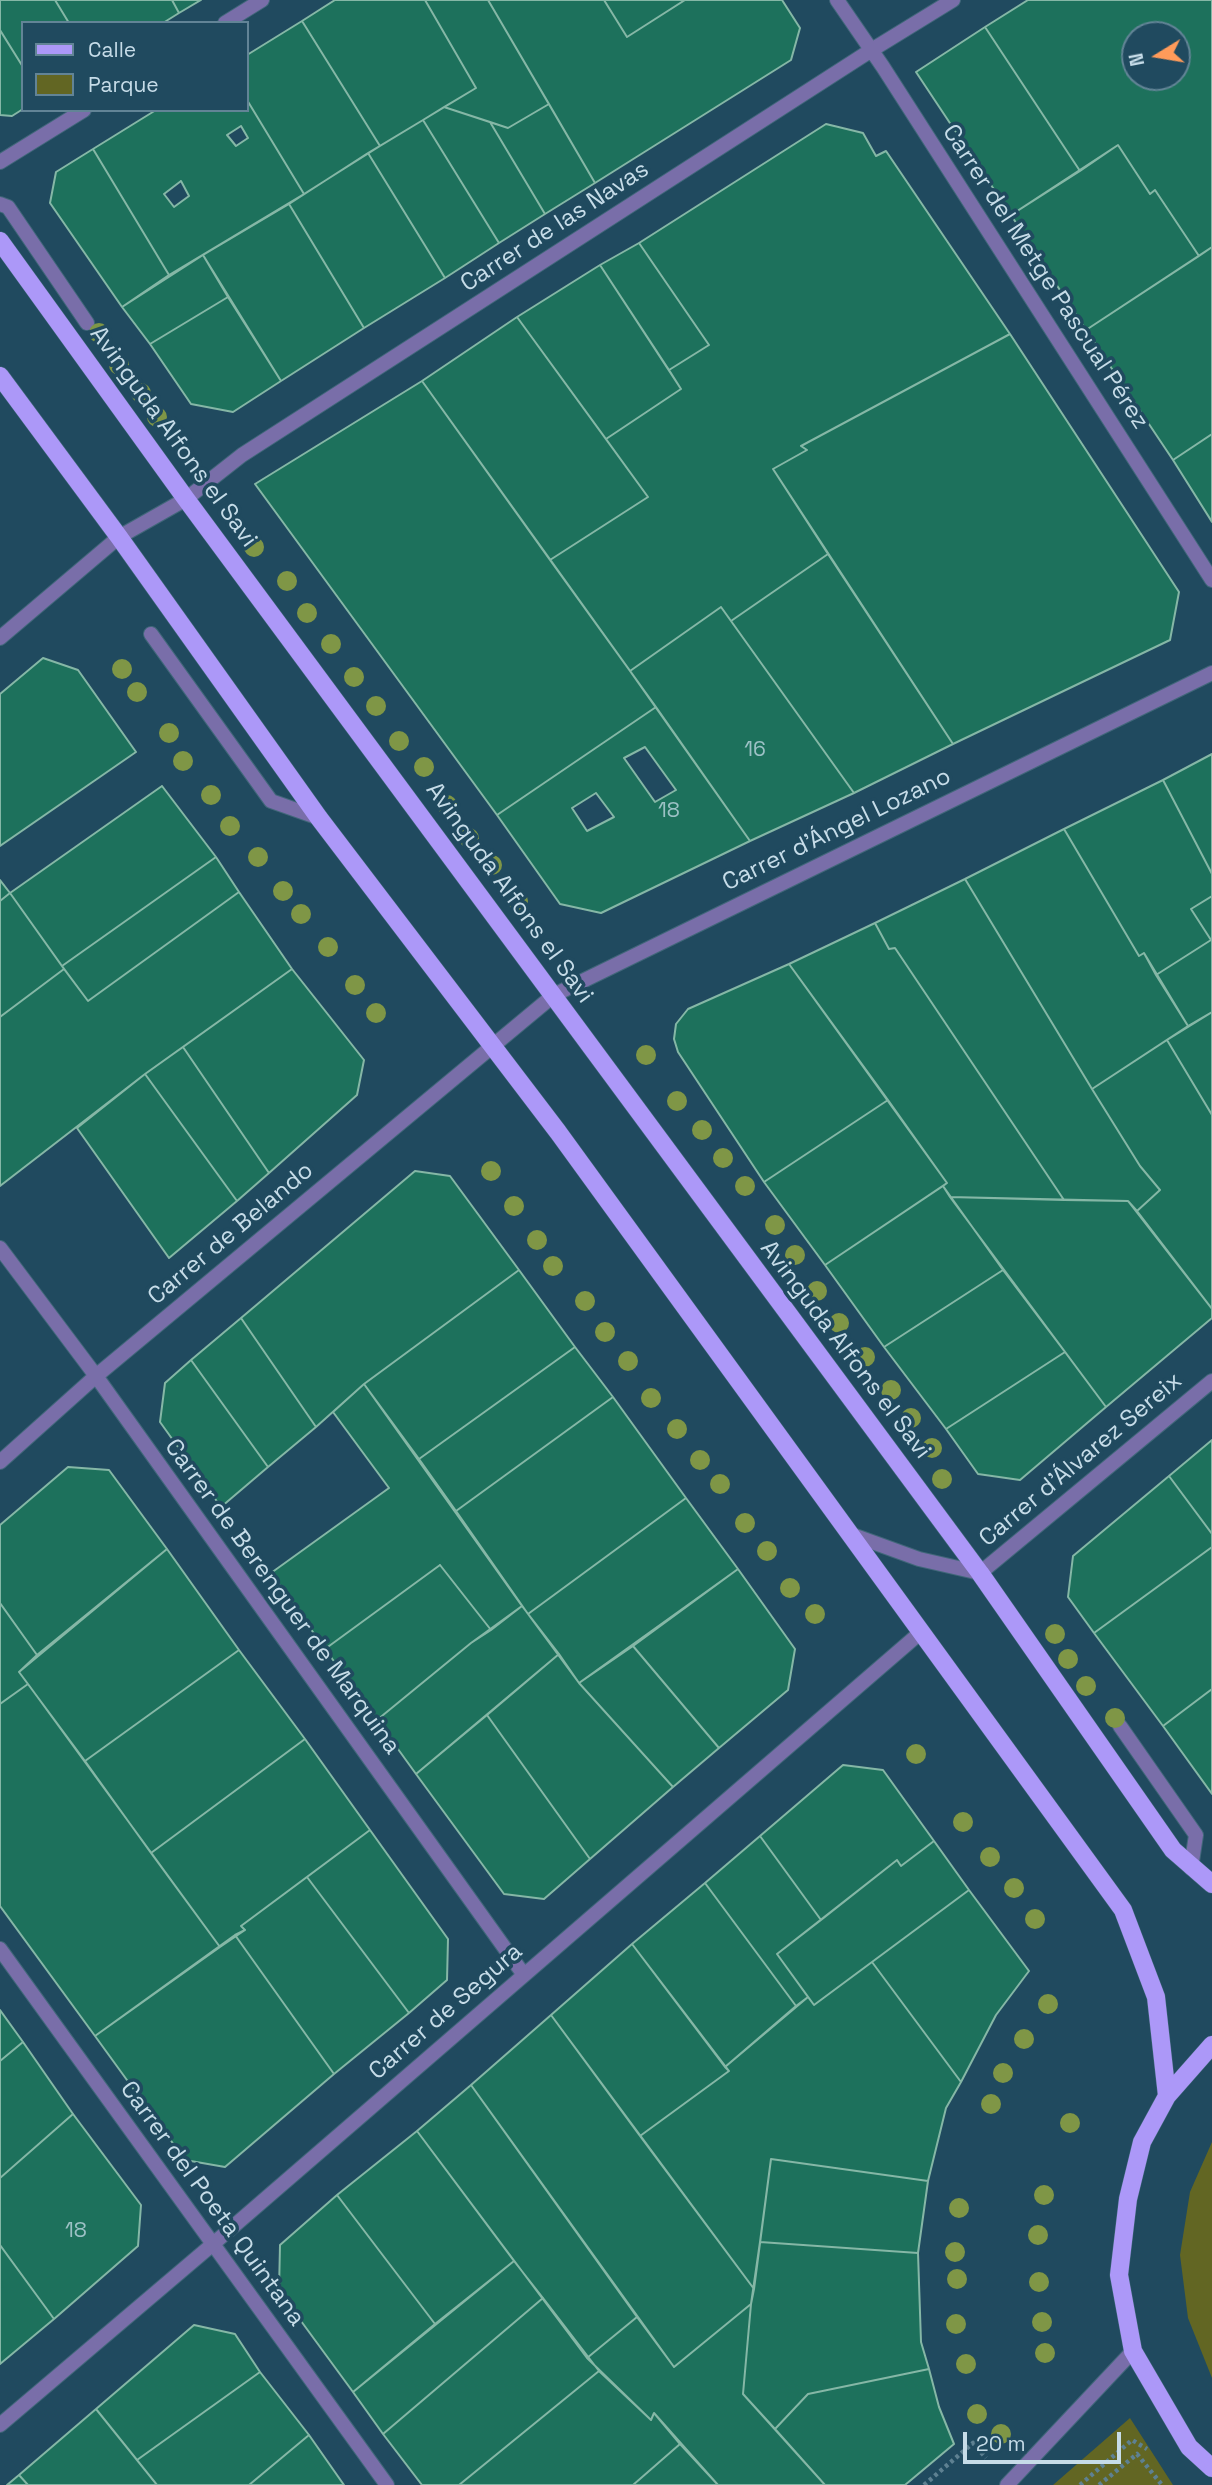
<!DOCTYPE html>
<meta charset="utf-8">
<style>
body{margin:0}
#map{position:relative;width:1212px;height:2485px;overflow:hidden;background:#204a5f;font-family:"Space Grotesk",sans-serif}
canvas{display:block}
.legend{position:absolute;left:21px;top:21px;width:228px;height:91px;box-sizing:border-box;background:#204a5f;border:2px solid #628496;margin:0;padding:9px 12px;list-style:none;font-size:21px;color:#c6dce8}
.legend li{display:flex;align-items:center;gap:14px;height:35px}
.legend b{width:35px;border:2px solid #628496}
.north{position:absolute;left:1121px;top:21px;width:70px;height:70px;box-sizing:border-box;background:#204a5f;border:2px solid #628496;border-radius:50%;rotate:259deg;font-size:19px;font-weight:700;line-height:28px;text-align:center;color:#c6dce8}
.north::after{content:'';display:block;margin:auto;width:24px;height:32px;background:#ff9b5a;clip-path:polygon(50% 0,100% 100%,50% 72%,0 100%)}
.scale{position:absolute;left:963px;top:2432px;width:158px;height:32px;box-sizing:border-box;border:4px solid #c6dce8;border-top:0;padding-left:9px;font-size:21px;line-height:24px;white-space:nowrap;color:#c6dce8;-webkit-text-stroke:5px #204a5f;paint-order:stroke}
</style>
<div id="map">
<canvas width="1212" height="2485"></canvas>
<ul class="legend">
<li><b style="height:9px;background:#ac98f8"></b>Calle</li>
<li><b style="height:19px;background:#626623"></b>Parque</li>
</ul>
<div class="north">N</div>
<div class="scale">20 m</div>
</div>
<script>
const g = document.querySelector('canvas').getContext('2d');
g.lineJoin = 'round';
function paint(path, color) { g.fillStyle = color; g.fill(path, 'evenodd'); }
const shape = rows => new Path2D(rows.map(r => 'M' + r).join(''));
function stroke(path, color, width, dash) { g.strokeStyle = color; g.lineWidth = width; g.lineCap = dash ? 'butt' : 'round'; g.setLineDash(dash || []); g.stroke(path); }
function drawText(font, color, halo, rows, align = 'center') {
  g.font = font + ' "Space Grotesk",sans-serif'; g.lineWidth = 7; g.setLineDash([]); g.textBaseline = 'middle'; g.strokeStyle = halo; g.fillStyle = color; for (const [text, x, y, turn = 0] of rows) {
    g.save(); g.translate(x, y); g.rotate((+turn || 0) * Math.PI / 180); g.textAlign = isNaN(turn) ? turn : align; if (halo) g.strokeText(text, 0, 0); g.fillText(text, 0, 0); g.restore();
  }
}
const green = shape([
 [1212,2142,1212,2378,1188,2318,1180,2255,1190,2192],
 [1130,2418,1173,2485,1053,2485]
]);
const building = shape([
 [0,0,55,0,69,23,23,23,23,67,0,30,0,0],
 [55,0,172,0,179,13,163,23,69,23,55,0],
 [172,0,201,0,179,13,172,0],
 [335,0,425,0,476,88,380,146,302,21,335,0],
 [425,0,488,0,549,104,508,128,444,107,476,88,425,0],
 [488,0,604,0,627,37,685,0,782,0,800,28,791,60,595,183,488,0],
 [604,0,685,0,627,37,604,0],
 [1028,0,1212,0,1212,247,1199,256,1155,190,1150,194,1118,145,1080,171,985,27,1028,0],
 [1135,35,1177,35,1177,77,1135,77,1135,35],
 [302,21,380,146,304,194,247,100,247,55,302,21],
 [985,27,1080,171,1011,215,916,72,985,27],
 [0,30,23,67,23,109,12,116,0,115,0,30],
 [247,100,304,194,169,275,93,149,156,110,247,110,247,100],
 [241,126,248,138,236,146,227,135,241,126],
 [181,181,189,196,174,207,164,194,181,181],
 [549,104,595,183,545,214,490,122,508,128,549,104],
 [444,107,490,122,545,214,499,243,423,120,444,107],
 [423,120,499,243,445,278,368,153,423,120],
 [826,124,863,133,876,156,886,151,1010,334,801,446,807,450,773,469,828,554,731,621,721,607,630,671,550,560,648,497,606,439,681,389,669,370,709,345,639,243,826,124],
 [1118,145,1150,194,1155,190,1199,256,1086,330,1011,215,1118,145],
 [93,149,169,275,122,307,50,203,56,172,93,149],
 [368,153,445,278,364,328,289,204,368,153],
 [289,204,364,328,281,381,203,255,289,204],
 [639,243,709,345,669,370,600,265,639,243],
 [1212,247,1212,434,1173,460,1086,330,1212,247],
 [203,255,228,297,150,344,122,307,203,255],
 [600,265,681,389,606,439,517,317,600,265],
 [228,297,281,381,233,412,191,404,150,344,228,297],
 [517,317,648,497,550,560,422,381,517,317],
 [1010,334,1179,592,1170,640,953,744,773,469,807,450,801,446,1010,334],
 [422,381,656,707,497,815,255,484,422,381],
 [1212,434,1212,522,1173,460,1212,434],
 [828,554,953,744,854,793,731,621,828,554],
 [721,607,854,793,750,841,630,671,721,607],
 [43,658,78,670,136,752,0,846,0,694,43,658],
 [656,707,750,841,601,913,560,904,497,815,656,707],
 [645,747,676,790,655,802,624,758,645,747],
 [596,793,614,817,587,831,572,808,596,793],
 [1212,754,1212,874,1163,780,1212,754],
 [1163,780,1212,874,1212,896,1191,909,1211,940,1156,975,1144,953,1139,956,1064,829,1163,780],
 [162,786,216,857,62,966,10,893,162,786],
 [1064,829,1139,956,1144,953,1188,1026,1092,1089,965,879,1064,829],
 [216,857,239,892,88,1001,62,966,216,857],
 [965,879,1092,1089,1140,1166,1160,1190,1137,1211,1128,1201,1064,1200,895,948,889,949,875,923,965,879],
 [0,880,10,893,0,901,0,880],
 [239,892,292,969,145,1074,0,1186,0,1017,64,969,88,1001,239,892],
 [10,893,64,969,0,1017,0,901,10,893],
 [1212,896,1212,1012,1188,1026,1156,975,1211,940,1191,909,1212,896],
 [875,923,889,949,895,948,1064,1200,950,1197,943,1186,947,1183,789,964,875,923],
 [789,964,888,1100,764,1182,678,1052,674,1039,676,1024,688,1009,789,964],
 [292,969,364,1060,357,1095,269,1173,183,1047,292,969],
 [1212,1012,1212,1115,1167,1040,1212,1012],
 [1167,1040,1212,1115,1212,1309,1137,1211,1160,1190,1140,1166,1092,1089,1167,1040],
 [183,1047,269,1173,237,1201,145,1074,183,1047],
 [145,1074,237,1201,169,1258,77,1128,145,1074],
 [888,1100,947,1183,825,1265,764,1182,888,1100],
 [415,1171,450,1176,519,1270,364,1384,316,1427,241,1318,415,1171],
 [943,1186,1003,1270,884,1347,825,1265,943,1186],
 [950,1197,1128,1201,1212,1309,1212,1318,1106,1407,950,1197],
 [519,1270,575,1347,419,1459,364,1384,519,1270],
 [1003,1270,1065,1352,946,1429,884,1347,1003,1270],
 [241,1318,316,1427,268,1467,191,1360,241,1318],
 [575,1347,613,1397,456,1511,419,1459,575,1347],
 [1065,1352,1106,1407,1020,1480,978,1474,946,1429,1065,1352],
 [191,1360,268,1467,221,1507,160,1422,165,1383,191,1360],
 [364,1384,522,1606,491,1630,440,1565,325,1649,271,1573,389,1488,333,1412,364,1384],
 [613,1397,686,1498,528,1614,456,1511,613,1397],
 [1212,1440,1212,1534,1169,1476,1212,1440],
 [68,1467,109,1470,167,1549,37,1655,0,1603,0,1525,68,1467],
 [1169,1476,1212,1534,1212,1547,1094,1633,1068,1597,1073,1556,1169,1476],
 [686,1498,738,1569,579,1683,528,1614,686,1498],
 [1212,1547,1212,1689,1163,1726,1094,1633,1212,1547],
 [167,1549,239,1650,85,1761,19,1672,167,1549],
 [440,1565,491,1630,471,1643,377,1720,325,1649,440,1565],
 [738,1569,795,1649,788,1690,719,1748,633,1646,738,1569],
 [0,1603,37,1655,19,1672,28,1684,0,1704,0,1603],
 [522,1606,559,1654,416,1774,377,1720,471,1643,522,1606],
 [633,1646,719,1748,673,1787,579,1683,633,1646],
 [239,1650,305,1739,151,1853,85,1761,239,1650],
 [559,1654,579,1683,673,1787,590,1859,487,1715,559,1654],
 [28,1684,220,1947,95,2036,0,1906,0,1704,28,1684],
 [1212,1689,1212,1794,1163,1726,1212,1689],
 [487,1715,590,1859,544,1899,504,1894,416,1774,487,1715],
 [305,1739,370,1830,241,1926,245,1930,220,1947,151,1853,305,1739],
 [843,1765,883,1770,934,1841,901,1866,897,1860,821,1920,760,1836,843,1765],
 [370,1830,448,1939,447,1980,409,2013,307,1877,370,1830],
 [760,1836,821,1920,777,1954,808,1997,796,2006,705,1883,760,1836],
 [934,1841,969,1890,814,2005,777,1954,897,1860,901,1866,934,1841],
 [307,1877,409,2013,334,2074,235,1935,245,1930,241,1926,307,1877],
 [705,1883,796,2006,725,2067,632,1944,705,1883],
 [969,1890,1029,1971,996,2015,961,2082,872,1962,969,1890],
 [235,1935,334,2074,225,2167,185,2160,95,2036,235,1935],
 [632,1944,729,2071,640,2136,551,2015,632,1944],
 [872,1962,961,2082,946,2108,928,2181,771,2159,754,2289,640,2136,729,2071,725,2067,808,1997,814,2005,872,1962],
 [0,2010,23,2042,0,2061,0,2010],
 [551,2015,754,2289,751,2304,674,2367,471,2085,551,2015],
 [23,2042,73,2114,0,2178,0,2061,23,2042],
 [471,2085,637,2317,587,2358,417,2131,471,2085],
 [73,2114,141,2205,138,2246,54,2319,0,2245,0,2178,73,2114],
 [417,2131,514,2261,435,2324,337,2195,417,2131],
 [771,2159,928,2181,918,2253,760,2242,771,2159],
 [337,2195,435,2324,353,2392,279,2291,280,2245,337,2195],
 [760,2242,918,2253,921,2342,929,2369,808,2394,775,2429,743,2394,751,2304,760,2242],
 [0,2245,54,2319,0,2364,0,2245],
 [514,2261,543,2298,383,2434,353,2392,514,2261],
 [543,2298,599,2371,459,2485,422,2485,383,2434,543,2298],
 [751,2304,743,2394,825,2485,718,2485,654,2413,651,2420,587,2358,637,2317,674,2367,751,2304],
 [194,2325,235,2334,260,2372,137,2460,96,2409,194,2325],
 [929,2369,939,2407,954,2444,905,2485,825,2485,775,2429,808,2394,929,2369],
 [599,2371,651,2420,654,2413,680,2444,633,2485,459,2485,599,2371],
 [260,2372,309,2435,249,2485,157,2485,137,2460,260,2372],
 [96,2409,157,2485,28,2485,19,2475,96,2409],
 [309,2435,344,2485,249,2485,309,2435],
 [680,2444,718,2485,633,2485,680,2444],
 [19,2475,28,2485,7,2485,19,2475]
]);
const path = shape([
 [924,2485,973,2443,986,2458],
 [1080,2485,1132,2440,1147,2449],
 [1099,2485,1137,2454,1162,2485]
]);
const service = shape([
 [0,204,8,207,87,323],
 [151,634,271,801,319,818],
 [1120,1726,1196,1835,1191,1868]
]);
const minor = shape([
 [837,0,883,67,1212,580],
 [225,23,262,0],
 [0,162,84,110],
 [0,638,119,537,186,499,242,455,870,51,953,0],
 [0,1248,96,1376,524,1975],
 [0,1462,96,1376,554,995,1212,673],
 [850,1534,919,1559,980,1573,1212,1381],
 [0,1949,387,2485],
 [0,2425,213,2244,921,1632],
 [1007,2485,1133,2351]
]);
const primary = shape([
 [0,241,186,499,980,1573,1173,1850,1212,1884],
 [0,376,119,537,319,818,558,1132,1123,1910,1156,1997,1167,2096],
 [1212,2045,1167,2096,1142,2142,1128,2199,1119,2275,1133,2351,1189,2447,1212,2468]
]);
const trees = [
 [99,333],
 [119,365],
 [141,393],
 [157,417],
 [254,547],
 [287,581],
 [307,613],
 [331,644],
 [122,669],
 [354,677],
 [137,692],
 [376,706],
 [169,733],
 [399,741],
 [183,761],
 [424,767],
 [211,795],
 [447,805],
 [230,826],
 [469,838],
 [258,857],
 [492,865],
 [283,891],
 [518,901],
 [301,914],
 [328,947],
 [355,985],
 [376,1013],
 [646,1055],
 [677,1101],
 [702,1130],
 [723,1158],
 [491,1171],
 [745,1186],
 [514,1206],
 [775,1225],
 [537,1240],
 [795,1255],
 [553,1266],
 [817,1291],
 [585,1301],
 [839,1323],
 [605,1332],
 [865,1357],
 [628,1361],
 [891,1390],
 [651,1398],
 [911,1418],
 [677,1429],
 [932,1448],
 [700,1460],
 [942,1479],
 [720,1484],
 [745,1523],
 [767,1551],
 [790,1588],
 [815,1614],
 [1055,1634],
 [1068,1659],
 [1086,1686],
 [1115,1718],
 [916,1754],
 [963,1822],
 [990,1857],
 [1014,1888],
 [1035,1919],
 [1048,2004],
 [1024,2039],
 [1003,2073],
 [991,2104],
 [1070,2123],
 [1044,2195],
 [959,2208],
 [1038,2235],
 [955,2252],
 [957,2279],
 [1039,2282],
 [1042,2322],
 [956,2324],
 [1045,2353],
 [966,2364],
 [977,2414],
 [1001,2434]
];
const numberNames = [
 ["16",755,750],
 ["18",669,811],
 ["18",76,2231]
];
const streetNames = [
 ["Carrer de las Navas",555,227,-33],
 ["Carrer del Metge Pascual Pérez",1045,277,57],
 ["Avinguda Alfons el Savi",173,437,54],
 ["Carrer d'Ángel Lozano",837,830,-26],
 ["Avinguda Alfons el Savi",509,893,54],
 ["Carrer de Belando",231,1234,-40],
 ["Avinguda Alfons el Savi",845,1350,53],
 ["Carrer d'Álvarez Sereix",1081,1460,-40],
 ["Carrer de Berenguer de Marquina",282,1597,54],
 ["Carrer de Segura",446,2012,-41],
 ["Carrer del Poeta Quintana",212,2204,54]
];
paint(green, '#626623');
paint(building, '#1d715c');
stroke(building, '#85b7a6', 2);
stroke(service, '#41677a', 16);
stroke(minor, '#41677a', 16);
stroke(primary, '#41677a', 19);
stroke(path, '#5e8192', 4.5, [3.5, 3.5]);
stroke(service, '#796ea9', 14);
stroke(minor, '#796ea9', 14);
stroke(primary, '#ac98f8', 18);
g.fillStyle = '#7f9646';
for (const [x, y] of trees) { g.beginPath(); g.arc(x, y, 10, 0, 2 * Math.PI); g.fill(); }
drawText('21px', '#9cc1c5', null, numberNames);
drawText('24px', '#c6dce8', '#204a5f', streetNames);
</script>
